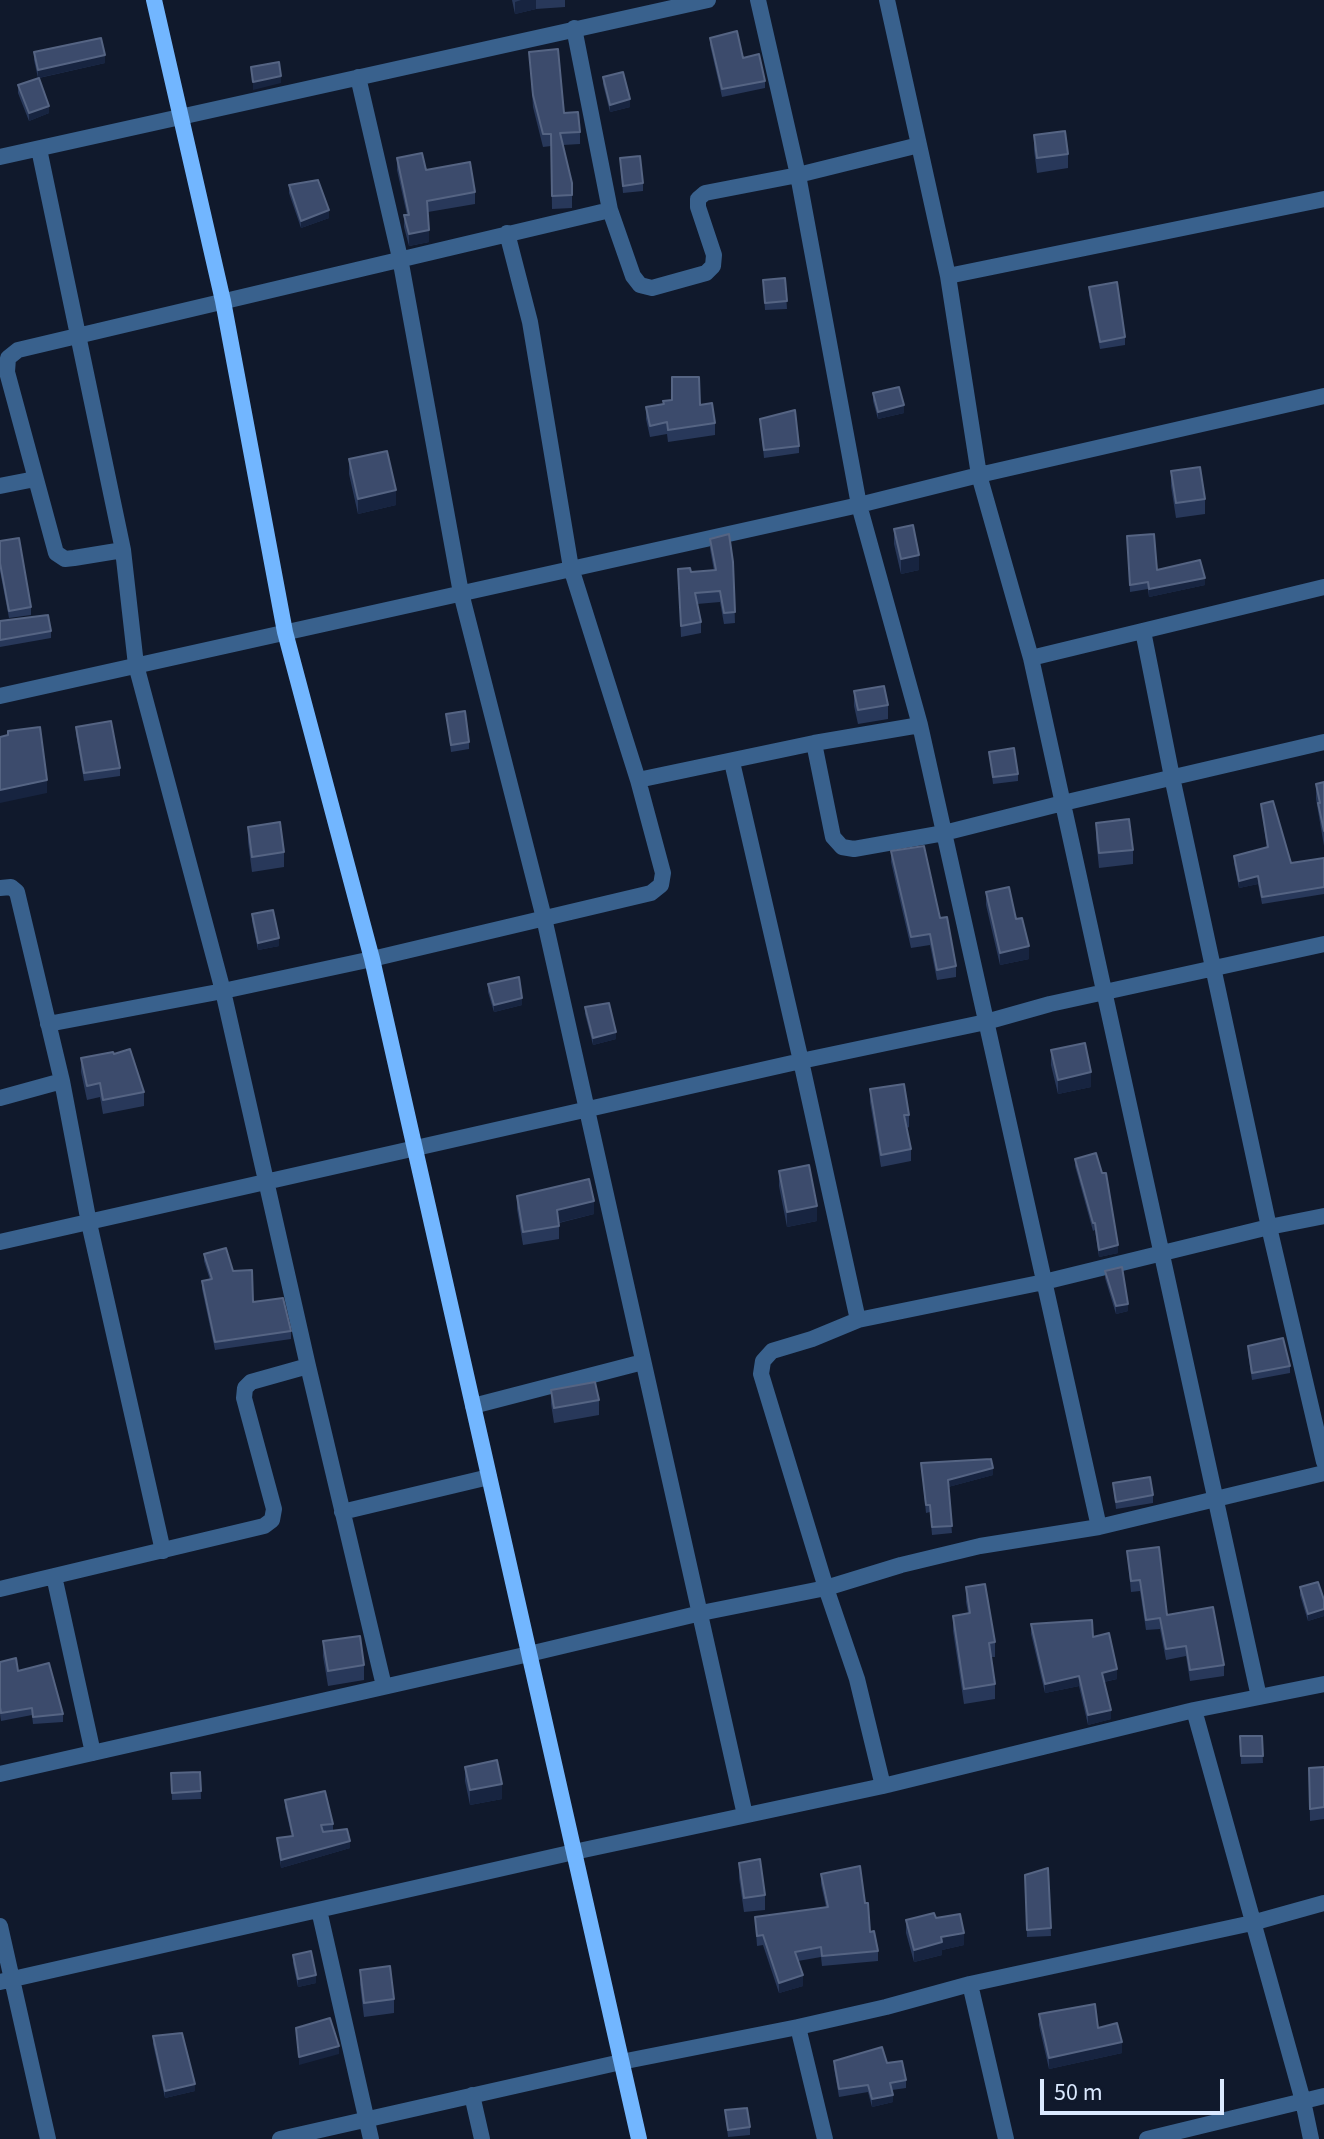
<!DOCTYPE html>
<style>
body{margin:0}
#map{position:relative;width:1324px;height:2139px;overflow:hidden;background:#10192c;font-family:"Source Sans 3",sans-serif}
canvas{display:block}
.scale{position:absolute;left:1040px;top:2079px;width:184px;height:36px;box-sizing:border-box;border:4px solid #dbe9ff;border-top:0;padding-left:10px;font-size:24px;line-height:28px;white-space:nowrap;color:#dbe9ff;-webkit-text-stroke:6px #10192c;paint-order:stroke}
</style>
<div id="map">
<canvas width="1324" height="2139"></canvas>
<div class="scale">50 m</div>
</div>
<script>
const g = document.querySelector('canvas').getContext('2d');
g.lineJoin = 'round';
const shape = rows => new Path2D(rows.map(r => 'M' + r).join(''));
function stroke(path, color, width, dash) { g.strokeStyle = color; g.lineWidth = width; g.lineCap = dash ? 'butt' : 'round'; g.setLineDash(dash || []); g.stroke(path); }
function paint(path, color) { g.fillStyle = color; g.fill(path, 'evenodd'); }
const street = shape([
 [758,0,798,175,859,505,920,725,1099,1527],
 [887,0,948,276,979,475,1031,658,1259,1697],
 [574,28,610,210,633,276,640,285,652,288,706,273,713,266,714,255,698,207,698,199,705,193,798,175,919,145],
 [358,77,400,258,461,593,544,918,745,1815],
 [39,149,123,550,136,665,223,991,308,1366,384,1686],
 [0,157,708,0],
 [948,276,1324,199],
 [0,486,35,479],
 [123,550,74,558,65,559,56,553,7,372,8,358,18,350,610,210],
 [1143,631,1172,777,1269,1227,1324,1462],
 [1031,658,1324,587],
 [0,696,859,505,979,475,1324,396],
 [814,743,833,837,842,847,854,849,944,833,1063,803,1324,742],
 [732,762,801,1061,858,1320],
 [638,780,814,743,920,725],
 [0,888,11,887,17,892,62,1081,89,1223,163,1551],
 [48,1024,223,991,372,959,651,893,661,885,663,873,638,780,571,568,530,322,507,233],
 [0,1098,62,1081],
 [0,1242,801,1061,986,1022,1050,1004,1324,944],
 [473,1406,643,1362],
 [342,1512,489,1477],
 [54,1576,93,1753],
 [0,1589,264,1526,272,1520,274,1509,244,1398,245,1388,251,1382,308,1366],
 [1194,1710,1303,2101,1311,2139],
 [0,1774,529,1654,701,1613,826,1588,901,1565,980,1546,1099,1527,1324,1473],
 [883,1786,857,1679,826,1588,761,1374,763,1361,772,1351,812,1339,858,1320,1044,1282,1269,1227,1324,1216],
 [319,1910,371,2139],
 [0,1926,48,2139],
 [0,1982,574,1852,883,1786,1194,1710,1324,1684],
 [970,1984,1006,2139],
 [798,2027,825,2139],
 [472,2095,482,2139],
 [280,2139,621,2062,798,2027,886,2007,970,1984,1252,1923,1324,1903],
 [1147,2139,1324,2096]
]);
const secondary = shape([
 [154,0,223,301,285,632,372,959,639,2139]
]);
const wall = shape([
 [512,0,565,0,565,7,536,9,515,14],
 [710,38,743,58,765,81,765,88,722,97,710,45],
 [34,52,105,63,39,78,49,113,29,121,18,93,18,85,38,78,34,60],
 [529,52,564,113,580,132,580,144,563,145,572,183,572,208,552,209,551,146,543,147,533,107],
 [603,77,630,107,610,112,603,84],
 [1034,135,1068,154,1068,168,1037,173,1034,150],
 [397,158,475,192,475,204,428,212,429,242,409,246,404,227,404,215,407,215,397,170],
 [620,158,643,183,643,191,623,193],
 [289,185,329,218,301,228,289,193],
 [785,278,787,309,765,310,763,280],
 [1089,287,1125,337,1125,345,1100,349,1089,295],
 [873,393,904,413,878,419,873,401],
 [700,405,715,423,715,435,668,442,667,434,650,437,646,419,646,407],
 [760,419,799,446,799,453,764,458],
 [349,459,396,505,358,514,349,474],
 [1171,471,1205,499,1205,514,1176,518,1171,486],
 [894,529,919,570,901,574,894,544],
 [1127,536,1157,570,1205,585,1149,597,1148,589,1130,592],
 [710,539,733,562,735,623,724,624,720,602,697,604,701,622,701,633,681,637,678,569,691,572,714,571,710,549],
 [0,541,31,607,31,615,9,618,0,571],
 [0,621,51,631,51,638,0,647],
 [854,691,888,705,888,719,858,724,854,706],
 [446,714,469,742,469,749,451,752],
 [76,727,120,768,120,776,84,781,76,734],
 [989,752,1018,774,1018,781,993,784],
 [1324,782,1324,846,1316,799,1316,784],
 [1261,804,1291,863,1324,858,1324,894,1262,904,1258,884,1239,888,1234,863,1234,856,1267,848],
 [1096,823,1133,850,1133,864,1099,868,1096,838],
 [248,827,284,852,284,867,252,872,248,842],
 [891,851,940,918,956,966,956,977,937,980,930,945,911,948,891,862],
 [986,892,1016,919,1029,959,1000,965,986,905],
 [252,914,279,946,258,950,252,921],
 [488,984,522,1005,494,1012,488,992],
 [585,1007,616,1039,593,1045,585,1014],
 [1051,1050,1091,1087,1058,1094,1051,1065],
 [114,1054,144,1092,144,1106,103,1114,100,1097,87,1100,81,1072,81,1058],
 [870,1089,909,1115,909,1127,907,1128,911,1149,911,1161,881,1167,870,1102],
 [1075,1159,1118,1253,1099,1257,1095,1230,1093,1231,1075,1166],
 [779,1171,817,1221,787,1227,779,1186],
 [517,1196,594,1214,559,1223,559,1239,523,1245,517,1209],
 [204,1254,233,1271,253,1302,291,1331,291,1339,215,1350,202,1289,202,1281,210,1280,204,1261],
 [1105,1271,1128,1311,1116,1314,1105,1278],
 [1248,1346,1290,1366,1290,1373,1252,1380,1248,1353],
 [551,1390,599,1400,599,1415,554,1423,551,1404],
 [921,1463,993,1475,948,1487,952,1533,932,1535,930,1512,926,1513],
 [1113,1483,1153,1495,1153,1503,1116,1509],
 [1127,1551,1167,1615,1224,1665,1224,1676,1190,1681,1186,1656,1166,1660,1160,1629,1146,1630,1140,1591,1131,1592],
 [966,1587,995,1642,995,1657,991,1657,995,1684,995,1699,964,1704,953,1631,953,1616,968,1613,966,1602],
 [1300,1587,1324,1600,1324,1616,1308,1621,1300,1595],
 [1031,1624,1117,1679,1104,1682,1111,1719,1088,1725,1079,1686,1045,1693,1031,1634],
 [323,1641,364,1665,364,1680,328,1686,323,1656],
 [0,1662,18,1671,63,1714,63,1722,33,1724,32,1715,1,1721,0,1714],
 [1240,1736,1262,1736,1263,1763,1241,1764],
 [465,1767,502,1799,470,1805,465,1781],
 [1324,1767,1324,1819,1310,1821,1309,1768],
 [200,1772,201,1799,172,1800,171,1773],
 [285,1800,333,1824,333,1831,350,1848,281,1868,277,1838,292,1837,285,1807],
 [739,1863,765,1895,765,1910,744,1912,739,1878],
 [1048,1868,1051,1936,1027,1937,1025,1875],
 [821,1874,870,1932,878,1951,878,1961,822,1966,821,1957,798,1961,803,1986,779,1993,763,1945,757,1946,755,1917,826,1907,821,1884],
 [936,1918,964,1945,942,1950,942,1955,914,1962,906,1933,906,1920],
 [293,1955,316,1983,298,1987,293,1963],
 [360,1970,394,1999,394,2013,364,2017,360,1985],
 [1039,2014,1098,2028,1122,2053,1049,2069,1039,2025],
 [153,2036,195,2091,165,2098,153,2044],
 [834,2061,887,2063,906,2080,906,2088,892,2090,893,2102,872,2107,868,2092,839,2097,834,2068],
 [725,2110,750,2127,750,2135,728,2137]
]);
const shadedWall = shape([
 [521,0,536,0,536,9,515,14,515,2],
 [105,55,105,63,38,78,38,70],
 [281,76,281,83,253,90,253,82],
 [630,99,630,107,610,112,610,105],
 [49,106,49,113,29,121,29,113],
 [329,210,329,218,301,228,301,221],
 [429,230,429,242,409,246,409,234],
 [904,405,904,413,878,419,878,412],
 [396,490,396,505,358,514,358,499],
 [919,555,919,570,901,574,901,559],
 [1205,578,1205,585,1149,597,1149,589],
 [47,780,47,793,0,803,0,790],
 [1258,876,1258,884,1239,888,1239,881],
 [279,938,279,946,258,950,258,943],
 [1029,946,1029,959,1000,965,1000,953],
 [522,998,522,1005,494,1012,494,1005],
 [616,1032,616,1039,593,1045,593,1038],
 [1091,1072,1091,1087,1058,1094,1058,1080],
 [594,1201,594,1214,557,1223,557,1210],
 [817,1206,817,1221,787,1227,787,1212],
 [1118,1245,1118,1253,1099,1257,1099,1250],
 [1128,1304,1128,1311,1116,1314,1116,1306],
 [993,1468,993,1475,948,1487,948,1480],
 [1324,1609,1324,1616,1308,1621,1308,1614],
 [1117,1669,1117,1679,1102,1682,1102,1673],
 [1079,1676,1079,1686,1045,1693,1045,1684],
 [1111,1710,1111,1719,1088,1725,1088,1715],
 [502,1784,502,1799,470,1805,470,1790],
 [350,1841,350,1848,281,1868,281,1860],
 [964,1933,964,1945,942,1950,942,1955,914,1962,914,1950,941,1937],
 [316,1975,316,1983,298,1987,298,1979],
 [803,1975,803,1986,779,1993,779,1983],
 [1122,2042,1122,2053,1049,2069,1049,2058],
 [339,2046,339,2054,299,2065,299,2057],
 [195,2084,195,2091,165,2098,165,2091],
 [893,2095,893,2102,872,2107,872,2099]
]);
const building = shape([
 [737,31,743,58,759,54,765,81,722,89,710,38,737,31],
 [101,38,105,55,38,70,34,52,101,38],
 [558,49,564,113,578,112,580,132,560,133,572,183,572,195,552,196,551,134,543,134,533,95,529,52,558,49],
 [279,62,281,76,253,82,251,67,279,62],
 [623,72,630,99,610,105,603,77,623,72],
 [39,78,49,106,29,113,18,85,39,78],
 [1065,131,1068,154,1037,158,1034,135,1065,131],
 [422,153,426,170,470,162,475,192,427,201,429,230,409,234,404,215,409,215,397,158,422,153],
 [640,156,643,183,623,186,620,158,640,156],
 [318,180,329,210,301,221,289,185,318,180],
 [785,278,787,301,765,303,763,280,785,278],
 [1117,282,1125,337,1100,342,1089,287,1117,282],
 [672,377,699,377,700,405,712,403,715,423,668,430,667,422,650,426,646,407,664,404,663,401,672,400,672,377],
 [899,387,904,405,878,412,873,393,899,387],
 [795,410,799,446,764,450,760,419,795,410],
 [387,451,396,490,358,499,349,459,387,451],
 [1200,467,1205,499,1176,503,1171,471,1200,467],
 [913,525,919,555,901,559,894,529,913,525],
 [729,534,733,562,735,612,724,613,720,591,695,593,701,622,681,626,678,569,690,568,691,572,716,570,710,539,729,534],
 [1154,534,1157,570,1200,560,1205,578,1149,589,1148,582,1130,585,1127,536,1154,534],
 [19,538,31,607,9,611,0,563,0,541,19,538],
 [48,615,51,631,0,640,0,621,48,615],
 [884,686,888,705,858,710,854,691,884,686],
 [465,711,469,742,451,745,446,714,465,711],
 [111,721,120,768,84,773,76,727,111,721],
 [40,727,47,780,0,790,0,737,8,735,8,731,40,727],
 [1014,748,1018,774,993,777,989,752,1014,748],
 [1324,782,1324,831,1318,803,1320,803,1316,784,1324,782],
 [1273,801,1291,863,1324,858,1324,887,1262,897,1258,876,1239,881,1234,856,1268,847,1261,804,1273,801],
 [1129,819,1133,850,1099,853,1096,823,1129,819],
 [280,822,284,852,252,857,248,827,280,822],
 [924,846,940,918,947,917,956,966,937,970,930,934,911,937,891,851,924,846],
 [1009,887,1016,919,1022,918,1029,946,1000,953,986,892,1009,887],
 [273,910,279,938,258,943,252,914,273,910],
 [519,977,522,998,494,1005,488,984,519,977],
 [609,1003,616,1032,593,1038,585,1007,609,1003],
 [1085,1043,1091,1072,1058,1080,1051,1050,1085,1043],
 [130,1049,144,1092,103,1100,100,1083,87,1086,81,1058,113,1052,114,1054,130,1049],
 [904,1084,909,1115,904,1115,911,1149,881,1155,870,1089,904,1084],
 [1096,1153,1102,1173,1106,1173,1118,1245,1099,1250,1095,1223,1093,1223,1075,1159,1096,1153],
 [809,1165,817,1206,787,1212,779,1171,809,1165],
 [589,1179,594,1201,557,1210,559,1226,523,1232,517,1196,589,1179],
 [226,1248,233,1271,252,1270,253,1302,283,1298,291,1331,215,1342,202,1281,212,1279,204,1254,226,1248],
 [1122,1267,1128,1304,1116,1306,1105,1271,1122,1267],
 [1283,1338,1290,1366,1252,1373,1248,1346,1283,1338],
 [595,1382,599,1400,554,1408,551,1390,595,1382],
 [991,1459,993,1468,948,1480,952,1526,932,1527,930,1505,926,1505,921,1463,991,1459],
 [1150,1477,1153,1495,1116,1502,1113,1483,1150,1477],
 [1159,1547,1167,1615,1213,1607,1224,1665,1190,1670,1186,1646,1166,1649,1160,1618,1146,1620,1140,1580,1131,1581,1127,1551,1159,1547],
 [1318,1582,1324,1600,1324,1609,1308,1614,1300,1587,1318,1582],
 [985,1584,995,1642,989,1643,995,1684,964,1689,953,1616,970,1613,966,1587,985,1584],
 [1092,1620,1093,1637,1109,1633,1117,1669,1102,1673,1111,1710,1088,1715,1079,1676,1045,1684,1031,1624,1092,1620],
 [360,1636,364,1665,328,1671,323,1641,360,1636],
 [16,1658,18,1671,49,1663,63,1714,33,1717,32,1708,1,1713,0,1707,0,1662,16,1658],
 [1240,1736,1262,1736,1263,1756,1241,1756,1240,1736],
 [497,1760,502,1784,470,1790,465,1767,497,1760],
 [1324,1767,1324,1807,1310,1809,1309,1768,1324,1767],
 [200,1772,201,1791,172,1793,171,1773,200,1772],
 [325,1791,333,1824,321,1825,323,1832,347,1829,350,1841,281,1860,277,1838,293,1836,285,1800,325,1791],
 [760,1859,765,1895,744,1898,739,1863,760,1859],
 [860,1866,865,1903,868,1903,870,1932,874,1931,878,1951,822,1956,821,1947,795,1952,803,1975,779,1983,763,1935,757,1936,755,1917,828,1907,821,1874,860,1866],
 [1048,1868,1051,1928,1027,1930,1025,1875,1048,1868],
 [934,1913,936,1918,960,1914,964,1933,941,1937,942,1942,914,1950,906,1920,934,1913],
 [311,1951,316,1975,298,1979,293,1955,311,1951],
 [390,1966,394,1999,364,2003,360,1970,390,1966],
 [1095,2004,1098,2028,1117,2023,1122,2042,1049,2058,1039,2014,1095,2004],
 [330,2018,339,2046,299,2057,296,2028,330,2018],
 [182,2033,195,2084,165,2091,153,2036,182,2033],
 [882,2047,887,2063,902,2061,906,2080,890,2083,893,2095,872,2099,868,2085,839,2089,834,2061,882,2047],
 [747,2108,750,2127,728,2130,725,2110,747,2108]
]);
stroke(street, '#39618d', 16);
stroke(secondary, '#72b6ff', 16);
paint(wall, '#28385a');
paint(shadedWall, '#172440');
paint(building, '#3c4b6c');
stroke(building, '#556483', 2);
</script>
